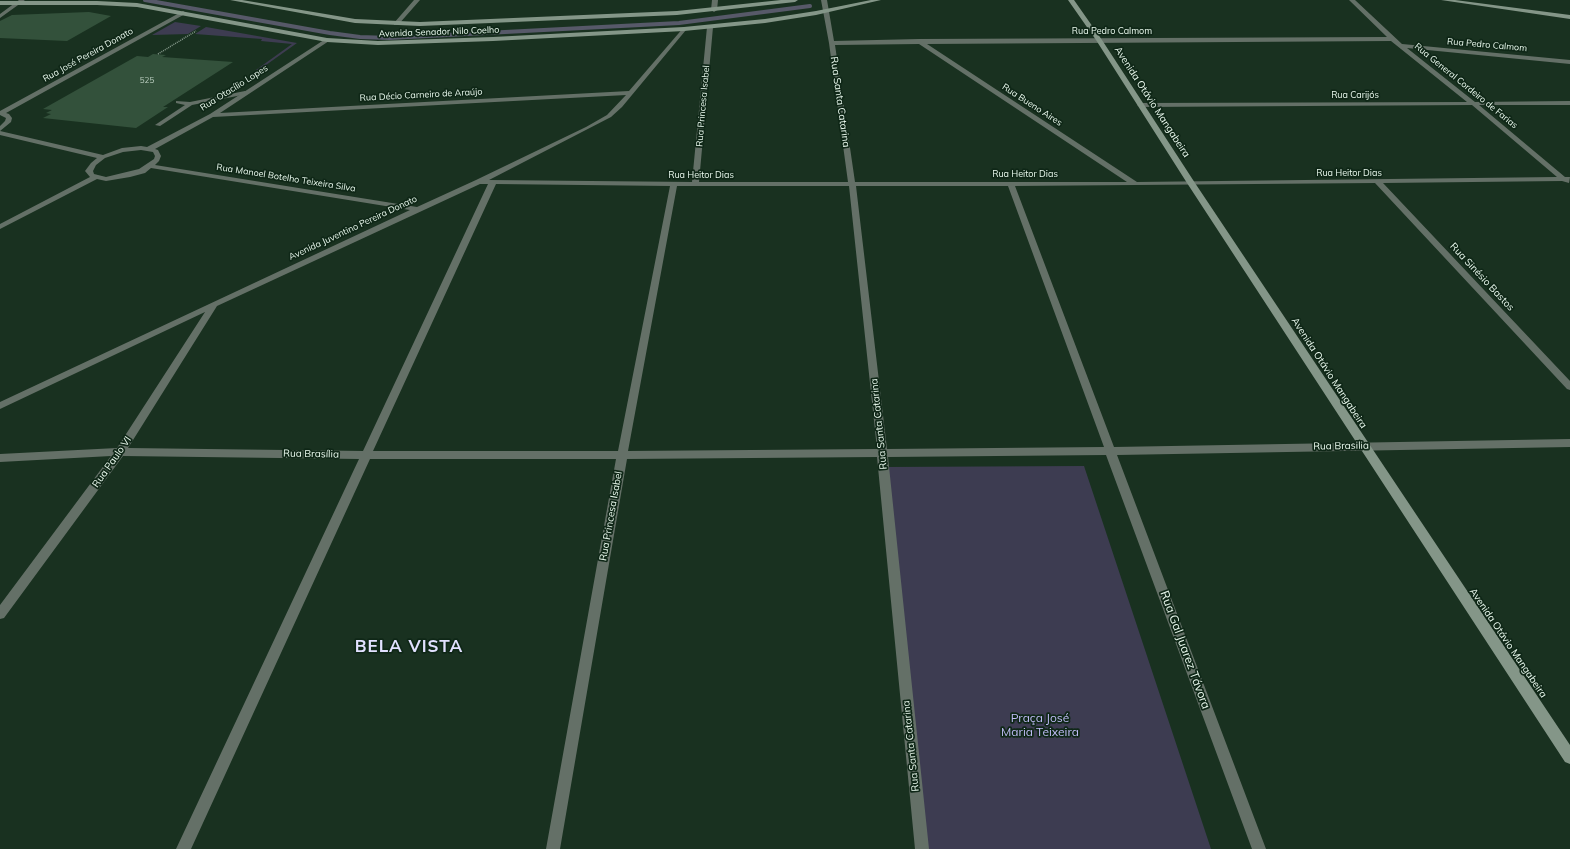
<!DOCTYPE html>
<meta charset="utf-8">
<style>
body{margin:0}
canvas{display:block;background:#193120}
</style>
<canvas width="1570" height="849"></canvas>
<script>
const g = document.querySelector('canvas').getContext('2d');
g.lineJoin = 'round';
function paint(path, color) { g.fillStyle = color; g.fill(path, 'evenodd'); }
const shape = rows => new Path2D(rows.map(r => 'M' + r).join(''));
function stroke(path, color, width, dash) { g.strokeStyle = color; g.lineWidth = width; g.lineCap = dash ? 'butt' : 'round'; g.setLineDash(dash || []); g.stroke(path); }
function drawText(font, color, halo, rows, align = 'center') {
  g.font = font + ' Mulish,sans-serif'; g.lineWidth = 3.5; g.setLineDash([]); g.textBaseline = 'middle'; g.strokeStyle = halo; g.fillStyle = color; for (const [text, x, y, turn = 0] of rows) {
    g.save(); g.translate(x, y); g.rotate((+turn || 0) * Math.PI / 180); g.textAlign = isNaN(turn) ? turn : align; if (halo) g.strokeText(text, 0, 0); g.fillText(text, 0, 0); g.restore();
  }
}
const green = shape([
 [175,22,201,26,188,34,152,35],
 [206,27,297,43,259,70,256,70,292,44,261,41,262,39,195,34],
 [1084,466,1211,849,928,849,887,467]
]);
const stream = shape([
 [145,0,330,33,360,37,389,38,679,23,810,6]
]);
const building = shape([
 [89,12,111,16,67,41,0,38,0,21,12,15],
 [153,54,166,55,162,57,233,62,163,107,168,107,136,128,43,118,51,114,46,113,52,110,43,109,137,56,148,57]
]);
const path = shape([
 [158,54,196,31]
]);
const lane = shape([
 [245,91,248,93,247,94,192,105,160,126,155,125,185,105,176,103,176,101,190,102,245,91]
]);
const street = shape([
 [19,0,25,0,0,18,0,14,19,0],
 [414,0,420,0,398,25,394,25,394,23,414,0],
 [712,0,718,0,717,10,714,12,711,10,712,0],
 [821,0,827,0,834,41,919,39,1387,37,1349,0,1355,0,1402,44,1570,60,1570,64,1407,48,1475,102,1570,101,1570,105,1479,105,1565,177,1570,177,1569,183,1562,181,1383,183,1570,381,1570,390,1567,389,1375,183,1015,186,1114,447,1570,439,1570,447,1117,455,1266,849,1252,849,1106,455,888,457,929,849,915,849,877,457,627,459,560,849,546,849,616,459,370,459,191,849,176,849,359,459,123,456,4,618,0,619,0,605,111,456,0,462,0,454,117,448,205,312,0,409,0,402,410,210,151,168,145,173,130,177,106,181,97,179,0,229,0,224,90,177,85,171,91,163,97,158,0,135,0,131,103,155,122,148,141,146,147,147,210,114,327,38,330,40,329,41,220,113,629,91,684,27,687,29,686,30,622,107,611,117,489,180,692,182,707,27,710,25,713,27,699,182,848,182,829,43,821,0],
 [1391,41,1467,102,1140,103,1137,105,1140,107,1472,105,1557,177,1137,182,927,44,1391,41],
 [919,44,1127,182,855,182,835,45,919,44],
 [626,95,607,115,586,127,476,180,417,207,155,165,159,161,161,156,158,150,155,149,213,117,626,95],
 [141,150,153,152,155,156,154,159,139,169,106,177,94,174,93,171,96,165,105,158,123,152,141,150],
 [480,184,488,184,363,451,128,448,217,306,480,184],
 [496,184,670,186,618,451,373,451,496,184],
 [677,186,849,186,877,449,628,451,677,186],
 [856,186,1008,186,1104,447,887,449,856,186],
 [183,11,186,13,185,14,6,113,9,114,12,118,11,122,0,131,0,126,5,121,6,118,0,115,0,111,183,11]
]);
const secondary = shape([
 [230,0,242,0,355,19,420,22,677,11,781,0,798,0,795,2,677,15,420,26,355,23,230,0],
 [871,0,881,0,816,15,765,23,684,31,493,41,378,45,327,42,137,7,97,5,0,5,0,1,97,1,137,3,327,38,378,41,493,37,684,27,765,19,816,11,871,0],
 [1068,0,1074,0,1102,40,1195,183,1570,745,1570,764,1565,762,1187,183,1096,40,1068,0],
 [1441,0,1455,0,1570,15,1570,19,1441,0]
]);
const numberNames = [
 ["525",147,81]
];
const farStreetnames = [
 ["Rua Pedro Calmom",1112,31],
 ["Avenida Senador Nilo Coelho",439,32,-2],
 ["Rua Pedro Calmom",1487,45,5],
 ["Rua José Pereira Donato",88,55,-29],
 ["Rua General Cordeiro de Farias",1466,86,39],
 ["Rua Otacílio Lopes",234,88,-32],
 ["Rua Décio Carneiro de Araújo",421,95,-3],
 ["Rua Carijós",1355,95],
 ["Rua Bueno Aires",1032,105,33],
 ["Rua Princesa Isabel",703,106,-85],
 ["Rua Heitor Dias",1349,173],
 ["Rua Heitor Dias",1025,174],
 ["Rua Heitor Dias",701,175],
 ["Rua Manoel Botelho Teixeira Silva",286,178,9],
 ["Avenida Juventino Pereira Donato",353,228,-25]
];
const streetNames = [
 ["Rua Santa Catarina",840,102,82],
 ["Avenida Otávio Mangabeira",1152,102,57],
 ["Rua Sinésio Bastos",1482,277,47],
 ["Avenida Otávio Mangabeira",1329,373,57],
 ["Rua Santa Catarina",879,424,-96],
 ["Rua Brasilia",1341,446,-1],
 ["Rua Brasília",311,454,1],
 ["Rua Paulo VI",112,462,-55],
 ["Rua Princesa Isabel",611,516,-80],
 ["Avenida Otávio Mangabeira",1508,643,56],
 ["Rua Santa Catarina",911,746,-96]
];
const nearStreetnames = [
 ["Rua Gal Juarez Távora",1185,650,70]
];
const nearParknames = [
 ["Praça José",1040,718],
 ["Maria Teixeira",1040,732]
];
const nearDistrictnames = [
 ["BELA VISTA",409,647]
];
paint(green, '#3d3c51');
stroke(stream, '#575969', 4);
paint(building, '#33513b');
stroke(path, '#86998b', 1.5, [1, 1]);
paint(lane, '#647067');
paint(street, '#647067');
paint(secondary, '#849688');
drawText('8px', '#bccfc1', null, numberNames);
drawText('9px', '#eaf9ee', '#0f2717', farStreetnames);
drawText('10px', '#eaf9ee', '#0f2717', streetNames);
drawText('12px', '#eaf9ee', '#0f2717', nearStreetnames);
drawText('12px', '#c0bcf6', '#0f2717', nearParknames);
g.letterSpacing = '1px';
drawText('bold 17px', '#e2e1ff', '#0f2717', nearDistrictnames);
g.letterSpacing = '0px';
</script>
